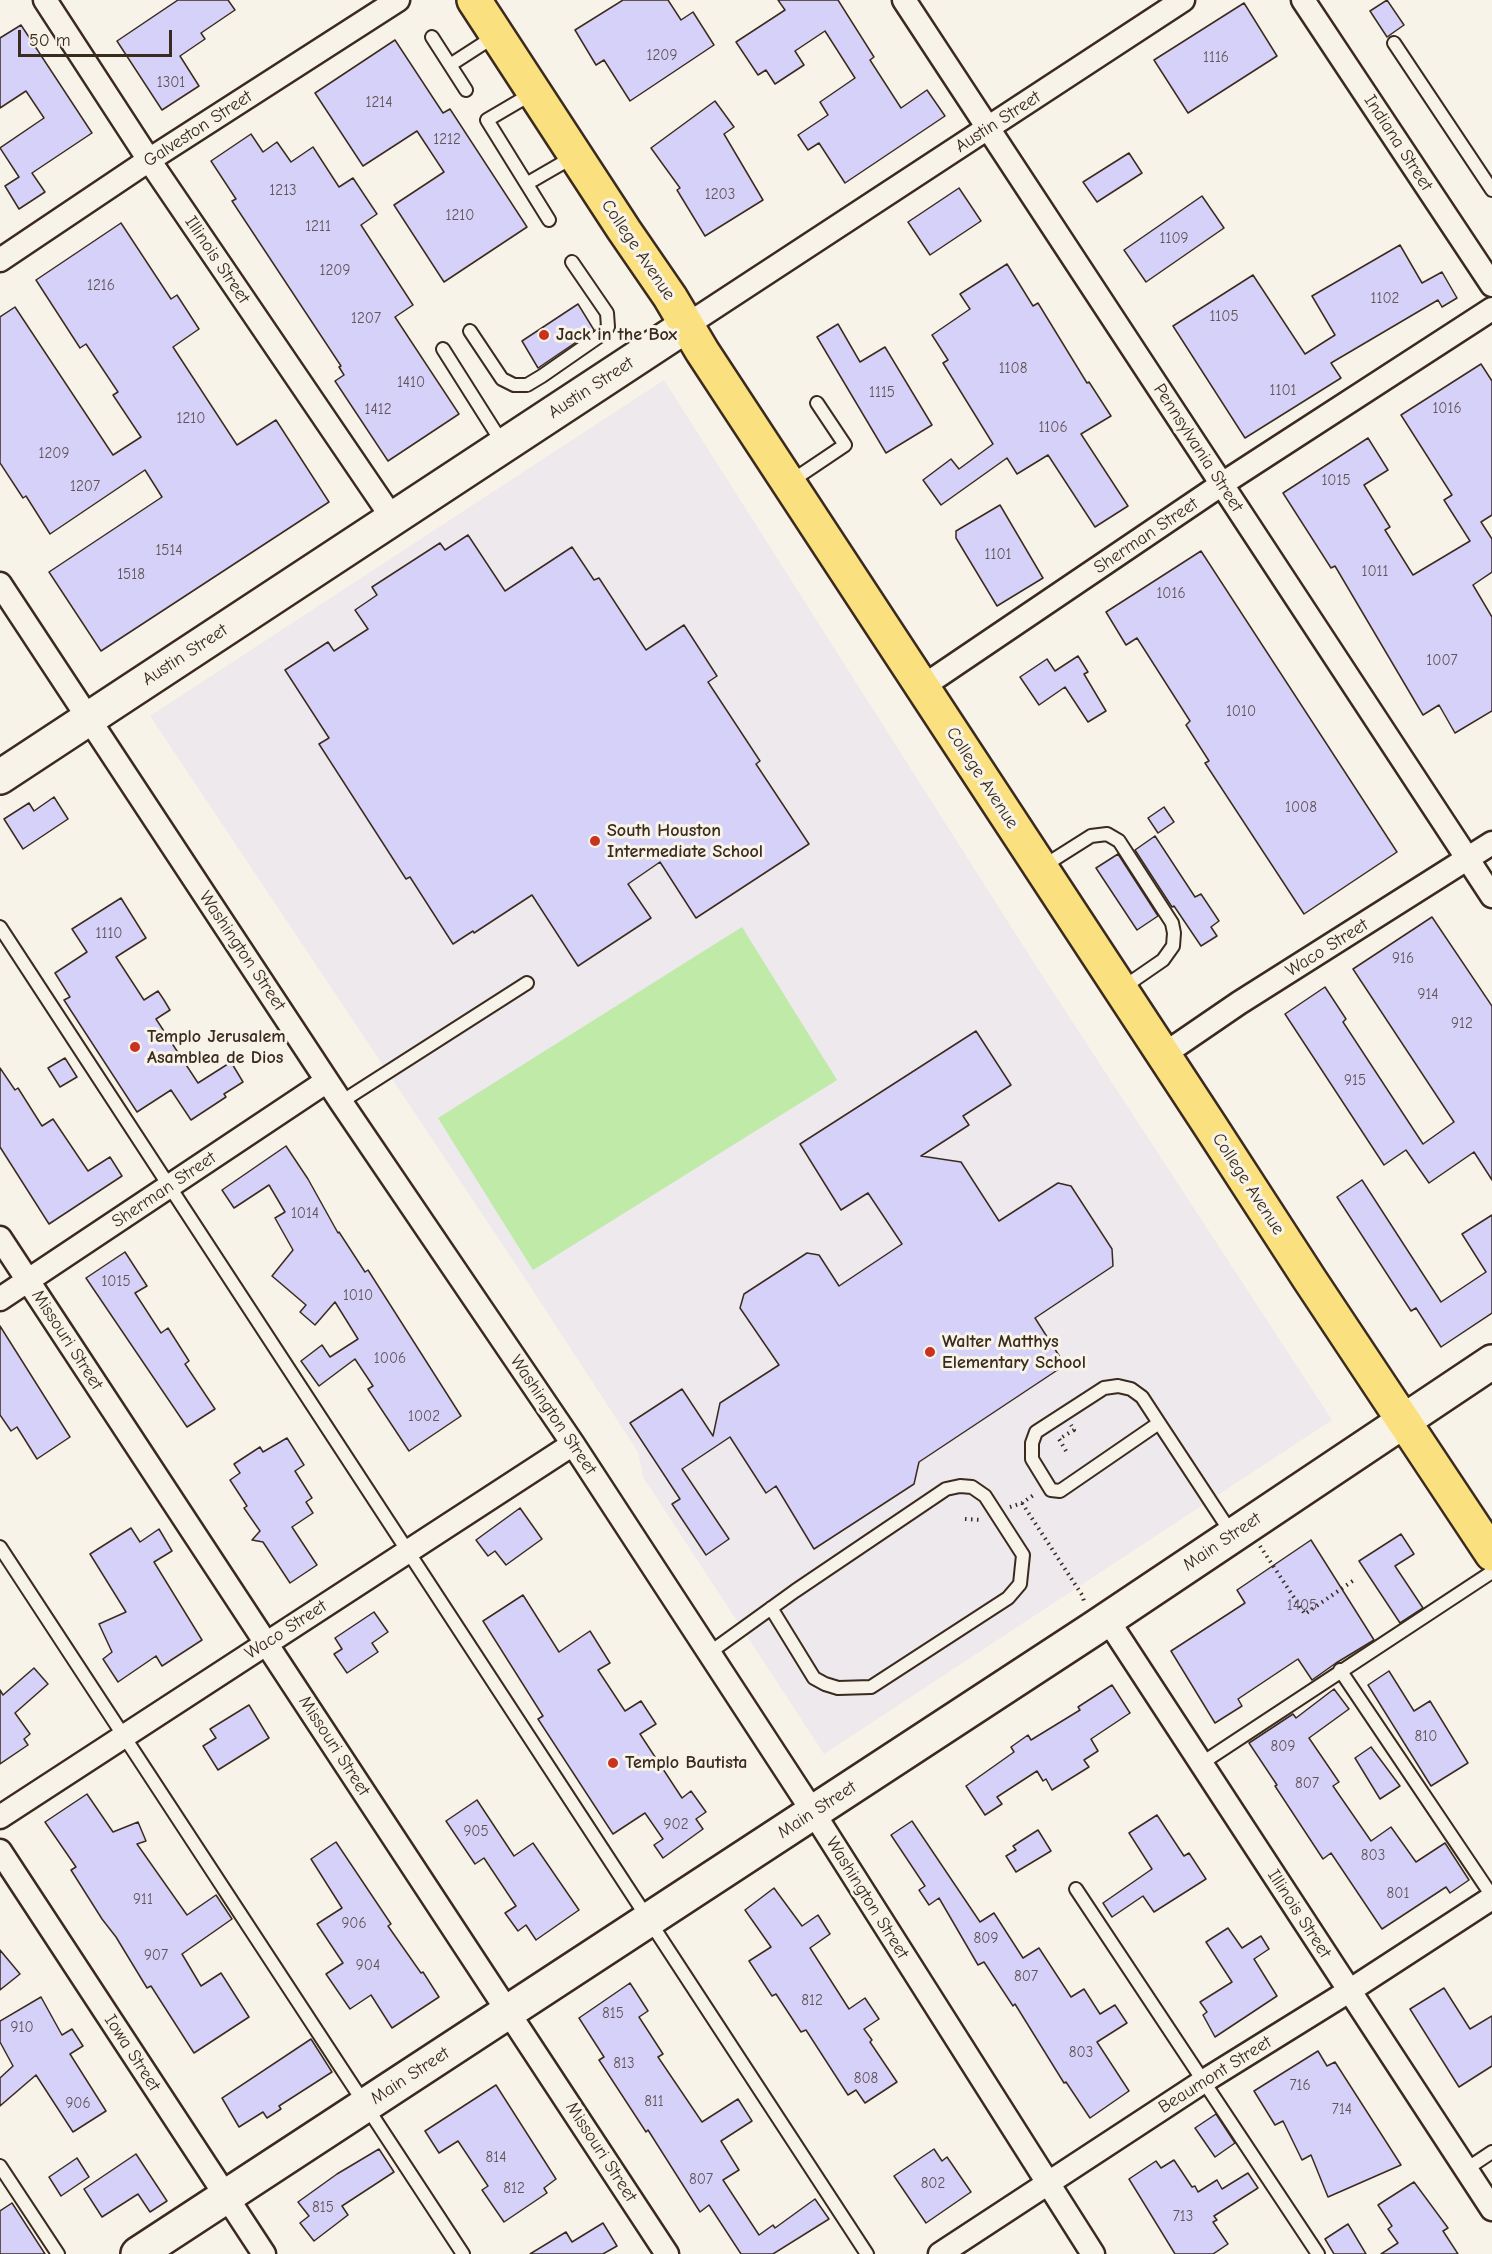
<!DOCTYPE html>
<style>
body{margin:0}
#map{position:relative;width:1492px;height:2254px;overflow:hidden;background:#f7f3e8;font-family:"Comic Neue",sans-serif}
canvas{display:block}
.scale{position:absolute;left:18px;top:30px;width:154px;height:27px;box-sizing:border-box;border:3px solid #3b2a1e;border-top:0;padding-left:8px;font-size:18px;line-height:21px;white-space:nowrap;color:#3b2a1e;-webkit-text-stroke:4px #f7f3e8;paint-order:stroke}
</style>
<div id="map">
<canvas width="1492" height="2254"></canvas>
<div class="scale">50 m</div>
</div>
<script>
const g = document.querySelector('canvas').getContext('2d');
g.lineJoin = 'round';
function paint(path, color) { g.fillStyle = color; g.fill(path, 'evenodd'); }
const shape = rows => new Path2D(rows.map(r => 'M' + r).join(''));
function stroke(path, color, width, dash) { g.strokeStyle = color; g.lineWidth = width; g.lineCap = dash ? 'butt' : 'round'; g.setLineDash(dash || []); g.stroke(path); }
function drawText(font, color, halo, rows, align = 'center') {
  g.font = font + ' "Comic Neue",sans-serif'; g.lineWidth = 6; g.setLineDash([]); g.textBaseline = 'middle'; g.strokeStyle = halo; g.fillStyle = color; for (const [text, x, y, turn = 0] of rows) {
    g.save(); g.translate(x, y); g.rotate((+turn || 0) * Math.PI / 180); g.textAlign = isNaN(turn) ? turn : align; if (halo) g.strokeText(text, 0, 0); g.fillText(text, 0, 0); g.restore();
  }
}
const built = shape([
 [664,380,1036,966,1332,1420,824,1754,643,1477,638,1452,528,1283,150,716]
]);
const green = shape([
 [742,927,837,1080,533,1270,438,1118]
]);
const building = shape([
 [178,0,228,0,235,10,201,33,205,39,180,56,199,86,162,110,117,41,178,0],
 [623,0,668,0,681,20,693,12,714,45,630,101,604,60,596,65,575,30,623,0],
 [778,0,838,0,874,57,870,60,901,108,927,90,945,116,845,183,819,143,808,150,798,135,828,115,820,102,855,78,825,31,795,51,804,65,775,84,766,70,758,75,736,42,785,10,778,0],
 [1387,0,1404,25,1387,37,1370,11,1387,0],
 [1244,3,1277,56,1188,113,1154,60,1244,3],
 [21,25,92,133,32,173,45,192,19,209,5,186,19,177,0,148,44,118,26,91,0,108,0,38,21,25],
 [395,40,443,113,450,109,527,227,444,282,394,205,444,172,417,131,363,166,315,93,395,40],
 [715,101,734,127,724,134,763,200,705,236,677,190,680,188,651,148,715,101],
 [251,134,263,152,277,142,291,162,313,147,339,187,353,178,377,214,361,225,413,305,395,317,459,414,388,461,335,381,344,375,339,367,341,366,232,201,236,199,211,161,251,134],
 [1129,153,1142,173,1097,202,1083,182,1129,153],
 [959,188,981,221,930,255,908,222,959,188],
 [1202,196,1224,228,1146,282,1124,250,1202,196],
 [121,223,171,299,177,295,199,329,173,347,237,445,276,420,329,502,101,651,49,572,162,497,145,470,50,534,26,496,23,498,0,463,0,317,15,307,113,455,141,437,113,395,118,392,86,344,80,348,36,280,121,223],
 [1400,245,1422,283,1442,272,1457,298,1442,307,1438,300,1331,363,1341,378,1245,438,1173,326,1253,275,1305,354,1335,335,1312,296,1400,245],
 [1007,264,1033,306,1038,303,1087,383,1089,382,1111,416,1081,434,1128,506,1095,527,1048,455,1017,474,1007,458,941,505,923,480,951,459,959,469,993,444,943,363,948,360,932,335,970,309,960,294,1007,264],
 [578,304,594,330,538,368,522,341,578,304],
 [838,324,860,362,885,347,932,425,886,453,817,337,838,324],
 [1481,364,1492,381,1492,515,1481,522,1492,539,1492,572,1473,585,1492,617,1492,711,1455,733,1439,705,1423,715,1335,566,1331,568,1283,493,1368,438,1388,470,1364,485,1390,527,1385,530,1413,575,1470,541,1444,500,1452,495,1401,415,1481,364],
 [1000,505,1043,578,997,606,956,538,956,531,1000,505],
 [468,535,505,591,572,547,594,580,599,578,646,650,684,625,717,676,708,682,760,761,756,764,809,844,696,918,660,862,628,884,651,918,578,966,532,895,474,933,473,931,453,944,410,877,406,879,319,744,329,738,285,670,328,642,334,651,368,629,355,610,377,595,372,587,440,543,445,550,468,535],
 [1201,551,1397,852,1304,914,1205,763,1209,761,1186,725,1190,721,1137,638,1126,645,1106,612,1201,551],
 [1078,656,1088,672,1084,674,1106,711,1088,722,1065,687,1039,705,1020,677,1047,659,1055,671,1078,656],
 [54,797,68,819,23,849,4,819,29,803,34,811,54,797],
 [1164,807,1174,822,1158,833,1148,818,1164,807],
 [1155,836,1195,897,1201,894,1219,921,1211,927,1217,936,1201,946,1174,906,1172,907,1135,850,1155,836],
 [1118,854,1158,916,1137,930,1096,868,1118,854],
 [121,898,146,938,116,957,144,1000,158,991,164,1000,170,1010,156,1019,198,1083,231,1062,243,1082,224,1094,226,1097,191,1120,171,1090,137,1112,64,1000,70,997,55,973,87,952,72,929,121,898],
 [1432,917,1492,1006,1492,1180,1474,1152,1429,1183,1406,1150,1384,1165,1285,1014,1325,987,1346,1019,1343,1022,1423,1144,1454,1122,1353,969,1432,917],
 [976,1031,1011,1085,963,1116,969,1125,921,1156,961,1162,999,1221,1058,1183,1071,1186,1112,1249,1113,1266,1035,1318,1065,1365,919,1462,914,1484,814,1549,776,1486,766,1493,730,1437,682,1469,729,1539,706,1555,672,1504,680,1499,630,1423,682,1389,713,1436,720,1403,779,1365,740,1308,744,1294,807,1253,819,1255,839,1286,902,1244,868,1193,841,1210,800,1144,976,1031],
 [65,1058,77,1077,60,1087,48,1068,65,1058],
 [0,1068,15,1090,18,1088,42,1126,53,1119,88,1171,110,1157,122,1176,49,1224,0,1147,0,1068],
 [286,1146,308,1179,338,1233,339,1232,365,1272,368,1270,461,1416,409,1451,368,1389,373,1386,355,1359,319,1386,301,1361,322,1345,330,1357,358,1339,335,1302,315,1325,300,1312,306,1305,272,1276,293,1250,275,1218,285,1212,269,1185,234,1208,222,1190,286,1146],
 [1362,1180,1441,1302,1486,1272,1462,1234,1492,1215,1492,1313,1441,1347,1416,1308,1411,1311,1337,1197,1362,1180],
 [125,1252,147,1286,135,1293,161,1333,168,1328,189,1361,185,1364,215,1409,187,1427,86,1278,125,1252],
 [0,1326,70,1437,37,1459,17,1427,11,1431,0,1415,0,1326],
 [287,1438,304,1465,295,1471,312,1498,306,1502,313,1513,292,1527,317,1565,290,1583,263,1542,252,1540,260,1531,244,1508,247,1506,230,1480,240,1473,234,1464,260,1447,263,1452,287,1438],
 [520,1508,542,1539,506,1565,495,1551,488,1556,476,1540,520,1508],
 [131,1528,140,1542,159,1529,172,1551,154,1562,202,1640,162,1666,156,1656,118,1682,103,1659,112,1652,99,1624,126,1612,90,1554,131,1528],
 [1401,1534,1414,1554,1395,1566,1423,1608,1400,1623,1359,1561,1401,1534],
 [1311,1540,1374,1640,1336,1663,1312,1680,1298,1659,1238,1699,1242,1706,1215,1723,1171,1651,1245,1603,1237,1590,1311,1540],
 [523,1595,559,1652,590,1631,610,1663,598,1670,625,1711,641,1701,656,1724,640,1734,682,1798,691,1791,706,1812,696,1819,703,1829,663,1858,654,1845,663,1839,645,1813,613,1834,538,1719,543,1716,483,1621,523,1595],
 [374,1612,388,1632,372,1643,378,1652,347,1673,334,1654,342,1649,335,1638,374,1612],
 [34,1668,48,1684,15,1713,30,1734,24,1739,28,1745,0,1764,0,1690,3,1695,34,1668],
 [1389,1671,1414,1711,1430,1701,1468,1763,1431,1786,1368,1685,1389,1671],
 [1112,1685,1130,1713,1091,1739,1098,1751,1084,1760,1089,1767,1052,1790,1046,1779,1043,1781,1037,1771,997,1797,1002,1804,985,1815,966,1786,1014,1752,1011,1747,1028,1735,1031,1740,1080,1710,1078,1707,1112,1685],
 [1334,1689,1349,1709,1309,1738,1339,1782,1333,1786,1371,1841,1391,1827,1416,1862,1445,1843,1469,1880,1450,1893,1446,1887,1382,1929,1331,1853,1323,1859,1275,1786,1277,1785,1249,1743,1293,1714,1296,1718,1334,1689],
 [249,1705,269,1738,218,1770,203,1746,216,1738,210,1729,249,1705],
 [1371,1747,1400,1786,1380,1799,1355,1758,1371,1747],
 [87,1794,113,1832,138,1822,146,1841,137,1844,187,1915,216,1895,232,1919,182,1954,201,1986,221,1973,249,2017,194,2053,151,1986,147,1988,116,1937,102,1919,71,1870,76,1867,45,1822,87,1794],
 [477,1800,514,1856,533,1843,579,1910,536,1940,526,1925,518,1931,505,1913,516,1906,484,1858,475,1864,446,1821,477,1800],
 [1157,1815,1184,1856,1189,1853,1206,1879,1154,1912,1143,1896,1112,1917,1103,1903,1152,1869,1129,1833,1157,1815],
 [912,1821,980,1922,994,1913,1023,1958,1039,1948,1071,1997,1084,1989,1100,2014,1115,2005,1127,2023,1097,2042,1129,2091,1090,2118,1066,2082,1064,2083,1015,2004,1013,2006,984,1962,978,1965,939,1898,929,1905,919,1890,925,1886,891,1835,912,1821],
 [1038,1830,1051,1851,1016,1872,1006,1856,1016,1850,1013,1846,1038,1830],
 [336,1842,391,1924,388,1926,421,1973,423,1972,439,1997,392,2028,371,1995,350,2009,326,1974,343,1963,317,1924,342,1908,311,1859,336,1842],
 [774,1888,802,1926,818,1915,830,1934,810,1948,849,2009,865,1998,879,2019,864,2029,872,2040,870,2042,897,2082,865,2103,856,2090,848,2095,806,2030,801,2032,776,1994,772,1996,749,1961,771,1947,745,1910,774,1888],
 [1228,1928,1242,1948,1261,1936,1269,1949,1254,1959,1277,1996,1215,2037,1203,2015,1207,2012,1200,2002,1232,1982,1206,1942,1228,1928],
 [0,1950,20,1974,0,1990,0,1950],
 [630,1983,648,2011,639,2017,663,2054,658,2057,702,2122,738,2099,752,2121,721,2141,739,2170,723,2180,759,2235,773,2225,775,2228,815,2199,829,2219,773,2254,741,2254,709,2205,700,2212,648,2130,646,2132,599,2060,604,2057,579,2018,630,1983],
 [1444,1988,1470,2029,1492,2016,1492,2066,1459,2087,1410,2009,1444,1988],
 [41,1997,62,2035,72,2029,83,2046,70,2054,106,2111,73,2132,36,2075,0,2106,0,2078,13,2066,0,2042,0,2021,41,1997],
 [311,2039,332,2072,279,2106,281,2109,267,2118,263,2112,239,2127,222,2098,311,2039],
 [1318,2051,1327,2066,1335,2062,1401,2165,1328,2197,1311,2155,1302,2160,1283,2121,1275,2125,1254,2091,1318,2051],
 [496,2085,556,2179,544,2188,547,2193,504,2222,482,2190,488,2186,458,2141,439,2153,425,2131,496,2085],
 [1216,2114,1235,2143,1215,2157,1195,2128,1216,2114],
 [379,2149,394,2172,342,2206,348,2215,314,2241,300,2223,309,2216,298,2202,337,2174,379,2149],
 [934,2149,942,2161,947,2157,971,2192,926,2223,894,2176,934,2149],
 [136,2154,167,2201,150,2212,138,2194,102,2217,84,2189,136,2154],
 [77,2158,89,2177,61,2196,49,2177,77,2158],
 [1174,2160,1192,2187,1195,2186,1198,2192,1217,2180,1222,2189,1248,2173,1258,2188,1214,2216,1217,2220,1213,2222,1228,2244,1213,2254,1175,2254,1129,2179,1156,2161,1161,2168,1174,2160],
 [1414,2182,1448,2228,1443,2231,1458,2254,1381,2254,1398,2243,1388,2229,1392,2226,1378,2205,1414,2182],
 [12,2203,45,2254,0,2254,0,2211,12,2203],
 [603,2223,617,2246,603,2254,530,2254,566,2232,572,2242,603,2223],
 [1348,2224,1366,2254,1334,2254,1325,2239,1348,2224]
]);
const path = shape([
 [1066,1451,1059,1439,1074,1430,1071,1425],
 [1022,1503,1082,1595,1085,1604],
 [1010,1507,1022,1503,1035,1494],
 [965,1519,982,1520],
 [1260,1546,1305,1614,1354,1580]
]);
const lane = shape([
 [432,37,466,90],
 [1394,43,1492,190],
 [450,65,495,36],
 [533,93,487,120,549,220],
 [528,183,573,157],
 [470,331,502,379,514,385,527,385,542,376,601,335,608,327,607,313,572,262],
 [443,349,503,444],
 [790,482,845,445,817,403],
 [1042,867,1091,836,1107,834,1119,841,1172,923,1174,933,1173,946,1163,960,1121,989],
 [0,927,867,2254],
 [341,1102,527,983],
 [1118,1386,1131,1389,1142,1397,1159,1423,1060,1491,1051,1490,1032,1459,1032,1443,1036,1432,1104,1388,1118,1386],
 [1159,1423,1232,1534],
 [0,1547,463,2254],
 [709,1653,795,1591,946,1489,960,1486,972,1487,985,1496,1023,1555,1020,1584,1008,1598,871,1687,838,1688,825,1684,814,1678,771,1608],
 [1340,1670,1492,1896],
 [1202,1763,1492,1572],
 [1076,1889,1318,2254],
 [0,2166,58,2254],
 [1465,2170,1492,2152]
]);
const street = shape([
 [45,0,149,160,393,519],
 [904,0,1492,896],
 [1303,0,1492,285],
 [0,260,149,160,398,0],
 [687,325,1183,0],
 [0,584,341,1102,573,1444,813,1812,1093,2254],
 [922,687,1222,484,1492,309],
 [1163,1055,1239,1003,1492,843],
 [0,1238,667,2254],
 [0,1299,327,1081],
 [1107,1619,1492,2209],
 [0,1817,573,1444],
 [0,1851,264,2254],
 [940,2254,1204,2081,1349,1991,1492,1898]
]);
const secondary = shape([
 [0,777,687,325],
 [138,2254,1093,1629,1492,1362]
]);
const primary = shape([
 [474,0,624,230,670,297,702,351,1209,1124,1310,1280,1492,1554]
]);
const markers = [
 [544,335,6,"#c8321e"],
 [595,841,6,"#c8321e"],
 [135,1047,6,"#c8321e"],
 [930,1352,6,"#c8321e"],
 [613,1763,6,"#c8321e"]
];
const numberNames = [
 ["1209",662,56],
 ["1116",1216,58],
 ["1301",171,83],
 ["1214",379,103],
 ["1212",447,140],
 ["1213",283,191],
 ["1203",720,195],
 ["1210",460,216],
 ["1211",318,227],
 ["1109",1174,239],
 ["1209",335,271],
 ["1216",101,286],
 ["1102",1385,299],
 ["1105",1224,317],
 ["1207",366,319],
 ["1108",1013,369],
 ["1410",411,383],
 ["1101",1283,391],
 ["1115",882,393],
 ["1016",1447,409],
 ["1412",378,410],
 ["1210",191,419],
 ["1106",1053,428],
 ["1209",54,454],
 ["1015",1336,481],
 ["1207",85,487],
 ["1514",169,551],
 ["1101",998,555],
 ["1011",1375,572],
 ["1518",131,575],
 ["1016",1171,594],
 ["1007",1442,661],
 ["1010",1241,712],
 ["1008",1301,808],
 ["1110",109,934],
 ["916",1403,959],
 ["914",1428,995],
 ["912",1462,1024],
 ["915",1355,1081],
 ["1014",305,1214],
 ["1015",116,1282],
 ["1010",358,1296],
 ["1006",390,1359],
 ["1002",424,1417],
 ["1405",1302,1606],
 ["810",1426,1737],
 ["809",1283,1747],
 ["807",1307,1784],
 ["902",676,1825],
 ["905",476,1832],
 ["803",1373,1856],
 ["801",1398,1894],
 ["911",143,1900],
 ["906",354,1924],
 ["809",986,1939],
 ["907",156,1956],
 ["904",368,1966],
 ["807",1026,1977],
 ["812",812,2001],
 ["815",613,2014],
 ["910",22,2028],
 ["803",1081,2053],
 ["813",624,2064],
 ["808",866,2079],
 ["716",1300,2086],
 ["811",654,2102],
 ["906",78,2104],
 ["714",1342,2110],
 ["814",496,2158],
 ["807",701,2180],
 ["802",933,2184],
 ["812",514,2189],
 ["815",323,2208],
 ["713",1183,2217]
];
const streetNames = [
 ["Austin Street",998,122,-33],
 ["Galveston Street",198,129,-33],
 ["Indiana Street",1398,143,57],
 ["College Avenue",638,250,56],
 ["Illinois Street",217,260,56],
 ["Austin Street",591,388,-33],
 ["Pennsylvania Street",1198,448,57],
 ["Sherman Street",1146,536,-34],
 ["Austin Street",185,655,-33],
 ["College Avenue",982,778,57],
 ["Waco Street",1327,948,-32],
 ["Washington Street",242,951,56],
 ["College Avenue",1248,1184,57],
 ["Sherman Street",164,1190,-34],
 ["Missouri Street",67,1340,57],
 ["Washington Street",553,1415,56],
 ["Main Street",1222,1542,-34],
 ["Waco Street",286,1630,-33],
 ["Missouri Street",334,1746,57],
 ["Main Street",817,1810,-33],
 ["Washington Street",867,1898,58],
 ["Illinois Street",1299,1914,57],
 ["Iowa Street",132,2053,57],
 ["Beaumont Street",1215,2075,-32],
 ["Main Street",410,2076,-33],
 ["Missouri Street",601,2152,57]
];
const poiNames = [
 ["Jack in the Box",556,335],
 ["South Houston",607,831],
 ["Intermediate School",607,852],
 ["Templo Jerusalem",147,1037],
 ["Asamblea de Dios",147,1058],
 ["Walter Matthys",942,1342],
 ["Elementary School",942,1363],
 ["Templo Bautista",625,1763]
];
paint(built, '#ede9ed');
paint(green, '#bfeaa7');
paint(building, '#d6d1f9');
stroke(building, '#3b2a1e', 1.5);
stroke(lane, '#3b2a1e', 16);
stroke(street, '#3b2a1e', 27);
stroke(secondary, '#3b2a1e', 38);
stroke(primary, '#3b2a1e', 38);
stroke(path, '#3b2a1e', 4, [1.5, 4.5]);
stroke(lane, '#f7f3e8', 12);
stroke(street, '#f7f3e8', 22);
stroke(secondary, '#f7f3e8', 33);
stroke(primary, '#fbe080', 33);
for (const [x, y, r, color] of markers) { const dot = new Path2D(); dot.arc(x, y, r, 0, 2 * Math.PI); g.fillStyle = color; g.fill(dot); stroke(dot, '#f7f3e8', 2); }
drawText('15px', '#625455', null, numberNames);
drawText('18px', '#3b2a1e', '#f7f3e8', streetNames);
drawText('bold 18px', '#3b2a1e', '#f7f3e8', poiNames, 'left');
</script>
